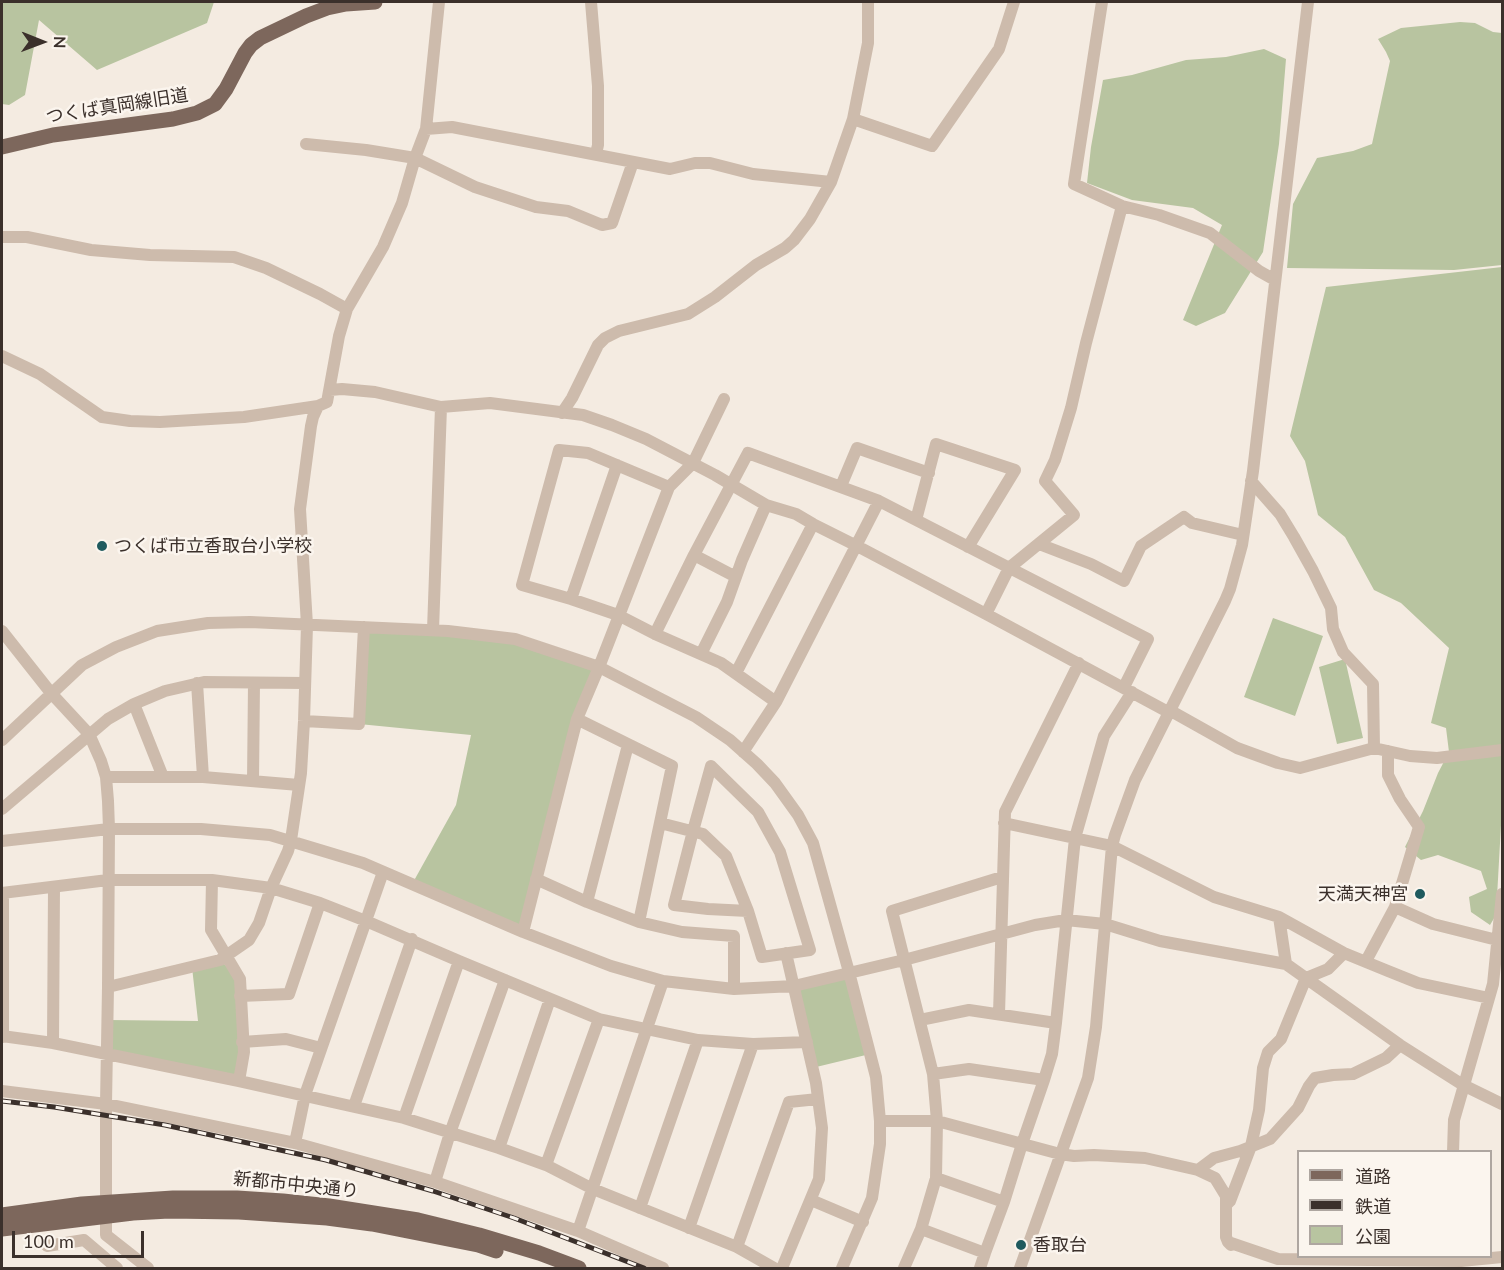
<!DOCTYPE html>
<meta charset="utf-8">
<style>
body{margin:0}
#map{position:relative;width:1504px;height:1270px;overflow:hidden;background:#f4ebe1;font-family:Lato,"Noto Sans JP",sans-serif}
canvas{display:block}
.frame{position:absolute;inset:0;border:3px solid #3b302b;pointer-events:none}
.legend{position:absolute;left:1297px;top:1150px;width:195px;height:108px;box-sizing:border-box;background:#fbf5ee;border:2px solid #aea6a0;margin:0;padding:8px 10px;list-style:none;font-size:18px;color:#3b302b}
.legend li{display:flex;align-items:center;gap:12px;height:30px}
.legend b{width:30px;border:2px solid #aea6a0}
.north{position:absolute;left:12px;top:12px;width:60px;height:60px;-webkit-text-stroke:4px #fbf5ee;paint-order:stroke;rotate:91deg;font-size:16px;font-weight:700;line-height:24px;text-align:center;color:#3b302b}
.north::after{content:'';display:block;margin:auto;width:21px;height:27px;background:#3b302b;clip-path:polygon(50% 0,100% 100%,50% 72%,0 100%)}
.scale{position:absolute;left:12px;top:1231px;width:132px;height:27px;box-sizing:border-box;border:3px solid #3b302b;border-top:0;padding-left:8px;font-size:18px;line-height:21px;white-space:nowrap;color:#3b302b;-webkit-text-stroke:4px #fbf5ee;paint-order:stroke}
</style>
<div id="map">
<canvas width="1504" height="1270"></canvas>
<div class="frame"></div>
<ul class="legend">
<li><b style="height:8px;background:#7d675c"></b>道路</li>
<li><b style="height:8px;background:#3b302b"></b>鉄道</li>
<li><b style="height:16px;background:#b8c4a0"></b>公園</li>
</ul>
<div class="north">N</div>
<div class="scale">100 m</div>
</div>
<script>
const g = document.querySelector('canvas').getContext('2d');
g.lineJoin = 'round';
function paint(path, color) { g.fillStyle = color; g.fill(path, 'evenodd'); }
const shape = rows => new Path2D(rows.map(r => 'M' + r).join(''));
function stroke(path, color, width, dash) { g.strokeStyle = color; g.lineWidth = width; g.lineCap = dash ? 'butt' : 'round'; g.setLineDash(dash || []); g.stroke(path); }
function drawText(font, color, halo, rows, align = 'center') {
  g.font = font + ' Lato,"Noto Sans JP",sans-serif'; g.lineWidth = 5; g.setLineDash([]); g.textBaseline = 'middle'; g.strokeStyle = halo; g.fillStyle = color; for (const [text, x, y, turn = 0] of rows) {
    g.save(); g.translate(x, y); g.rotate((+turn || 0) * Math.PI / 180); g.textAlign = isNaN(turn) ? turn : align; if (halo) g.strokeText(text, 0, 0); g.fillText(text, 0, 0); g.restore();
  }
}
const green = shape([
 [2,2,214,2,207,23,97,70,39,20,25,95,9,105,2,104],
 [1460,22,1475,23,1493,32,1502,33,1502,265,1454,270,1287,268,1293,204,1317,158,1353,151,1372,144,1390,61,1386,52,1378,39,1401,28],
 [1264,49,1286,59,1279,144,1263,252,1225,313,1196,326,1183,320,1222,225,1193,208,1132,200,1087,183,1091,147,1103,80,1132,75,1186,60,1226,57],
 [1502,267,1502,807,1496,915,1490,925,1471,912,1469,897,1487,889,1481,871,1438,855,1421,860,1405,847,1423,811,1438,773,1449,752,1446,728,1431,723,1449,648,1401,603,1374,590,1345,537,1318,515,1305,461,1290,436,1326,287],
 [1273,618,1323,636,1295,716,1244,697],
 [364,627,515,639,599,667,577,719,523,932,411,886,456,805,471,735,359,724],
 [1345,659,1363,738,1337,744,1319,667],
 [220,960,240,979,239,1081,107,1054,108,1020,198,1021,192,967],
 [849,972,870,1054,812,1068,794,986]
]);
const minor = shape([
 [591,2,598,86,598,145,596,154],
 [1102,2,1074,184,1122,206,1159,215,1210,233,1259,271,1275,280],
 [853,119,932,146,999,49,1014,2],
 [426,129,452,127,670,169,695,163,710,163,753,174,831,182],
 [306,144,366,150,415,158,475,187,536,207,568,211,602,225,612,223,633,162],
 [2,237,27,237,91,250,150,255,234,257,266,268,320,294,347,309],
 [2,356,40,374,102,417,130,421,160,422,244,417,318,406],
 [330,390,342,389,375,392,441,407,490,403,583,415,612,425,646,439,715,475,766,505,796,514,813,524,857,546,986,614,1170,713],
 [562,413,572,398,598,345,605,338,619,331,688,314,715,297,756,265,785,248,794,240,810,219,831,182,853,119,868,43,868,2],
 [1251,481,1280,514,1294,537,1313,571,1331,608,1333,629,1343,652,1373,684,1374,748],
 [841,486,857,448,929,473],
 [669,487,588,453,559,450,522,585,571,599,618,615,655,634,721,663,776,702],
 [916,520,936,444,1015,470,968,547],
 [1039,544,1091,564,1124,581,1141,546,1184,517,1192,523,1243,535],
 [694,555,736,577],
 [571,599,617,465],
 [986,614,1009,568,1074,515,1045,481,1055,460,1071,408,1086,343,1122,206],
 [433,630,441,407],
 [2,631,51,693,89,734,101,761,106,777,108,801,109,829,108,987,106,1104,106,1235,148,1268],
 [655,634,694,555,748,453,879,501,1148,639,1124,687],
 [701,654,727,602,742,560,766,505],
 [736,673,813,524],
 [197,683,203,777],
 [134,704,163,777],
 [1171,711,1237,748,1278,763,1300,768,1374,748,1410,756,1437,758,1502,750],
 [577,719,672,766,639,922],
 [304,721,359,724,364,627],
 [2,740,82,665,116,647,157,631,208,623,250,622,448,631,515,639,599,667,696,717,730,740,757,764,775,783,798,815,813,843,849,972,876,1077,880,1121,880,1144,872,1198,842,1268],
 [743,752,776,702,879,501],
 [711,766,758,812,780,852,810,950,762,957,748,911,708,909,674,905,693,831,711,766],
 [106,777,203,777,299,785],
 [253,781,254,683],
 [2,809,108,719,134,704,165,691,204,682,305,683],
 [660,823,703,834,726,856,748,911],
 [1004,823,1112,846,1214,897,1279,917,1344,953,1388,971,1418,983,1489,998],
 [2,841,109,829,201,829,270,835,363,863,523,932,611,966,663,981,734,989,794,986,904,960,1035,925,1066,920,1105,924,1160,941,1286,964,1400,1045,1463,1085,1502,1104],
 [536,879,587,902,639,922,682,932,734,936,734,989],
 [212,880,211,930,240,979,244,1052,239,1081],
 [2,893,108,880,212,880,271,888,320,903,366,921,459,961,599,1019,698,1040,753,1044,807,1042],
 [587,902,628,745],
 [1395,907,1433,924,1497,940],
 [1279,917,1286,964],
 [523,932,577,719,599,667,669,487,693,463,724,399],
 [1366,961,1395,907,1419,827,1400,799,1388,775,1388,751],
 [108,987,220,960,249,940,259,923,271,888,288,851,291,840,301,773,304,721,307,625,300,509,311,426,313,417,318,406,327,402,339,336,347,309,383,247,402,203,415,158,426,129,439,2],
 [240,996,289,994,320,903],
 [999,1014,1005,812,1079,663],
 [920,1020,969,1010,1056,1023,1052,1054,1044,1080,1022,1144,1004,1202,985,1253,921,1229],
 [1056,1023,1075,838,1104,736,1132,692],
 [2,1036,53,1043,239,1081,404,1118,499,1148,546,1165,593,1189,737,1247,774,1268],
 [3,1037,3,893],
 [242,1042,286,1039,321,1048],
 [53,1043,54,887],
 [933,1074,969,1069,1044,1080],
 [2,1091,106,1104,295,1143,435,1182,578,1231,663,1268],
 [354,1106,412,939],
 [404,1118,459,961],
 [880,1121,937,1121,1060,1154,1074,1156,1094,1155,1145,1158,1198,1170,1215,1178,1226,1196,1226,1237,1228,1242,1231,1245],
 [295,1143,305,1095,383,872],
 [499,1148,550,999],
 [1453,1152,1454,1120,1493,984,1502,894],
 [546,1165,599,1019],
 [1198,1170,1214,1158,1240,1151,1270,1139,1298,1108,1309,1086,1315,1078,1333,1075,1353,1074,1386,1058,1400,1045],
 [936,1178,1004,1202],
 [435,1182,450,1133,505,980],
 [811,1200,863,1222],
 [1227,1204,1230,1201,1251,1146,1259,1110,1263,1068,1268,1052,1281,1039,1306,978,1328,969,1344,953],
 [640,1208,698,1040],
 [689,1228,753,1044],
 [578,1231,663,981],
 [1228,1242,1278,1259,1461,1261,1502,1257],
 [47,1246,84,1240,117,1268],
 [737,1247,789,1102,818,1099],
 [782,1268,819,1179,822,1128,816,1083,786,953],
 [904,1268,921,1229,936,1178,937,1121,933,1074,892,911,1002,877],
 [980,1268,985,1253],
 [1020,1268,1088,1078,1096,1027,1112,846,1115,835,1135,780,1225,601,1230,589,1242,545,1253,471,1308,2]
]);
const major = shape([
 [2,147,53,135,173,119,197,113,215,104,226,89,245,53,251,45,260,38,306,16,327,8,346,4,375,2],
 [2,1215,82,1204,173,1198,237,1198,283,1201,329,1206,418,1220,479,1235,539,1253,579,1268],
 [2,1229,133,1213,169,1211,239,1212,327,1218,372,1224,478,1245,496,1251]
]);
const rail = shape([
 [2,1101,54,1107,165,1125,326,1160,433,1191,514,1218,644,1268]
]);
const markers = [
 [102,546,6,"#1f5a5e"],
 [1420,894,6,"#1f5a5e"],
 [1021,1245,6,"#1f5a5e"]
];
const streetNames = [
 ["つくば真岡線旧道",117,106,-9],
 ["新都市中央通り",296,1185,6]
];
const poiNames = [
 ["つくば市立香取台小学校",114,546],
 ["天満天神宮",1408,894,"right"],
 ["香取台",1033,1245]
];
paint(green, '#b8c4a0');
stroke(minor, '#cdbbac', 12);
stroke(major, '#7d675c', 15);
stroke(rail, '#3b302b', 5);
stroke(rail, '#fbf5ee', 3, [9]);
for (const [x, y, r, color] of markers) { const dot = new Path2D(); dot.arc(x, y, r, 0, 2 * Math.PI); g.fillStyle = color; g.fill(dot); stroke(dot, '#fbf5ee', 2); }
drawText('18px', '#3b302b', '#fbf5ee', streetNames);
drawText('18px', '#3b302b', '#fbf5ee', poiNames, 'left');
</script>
